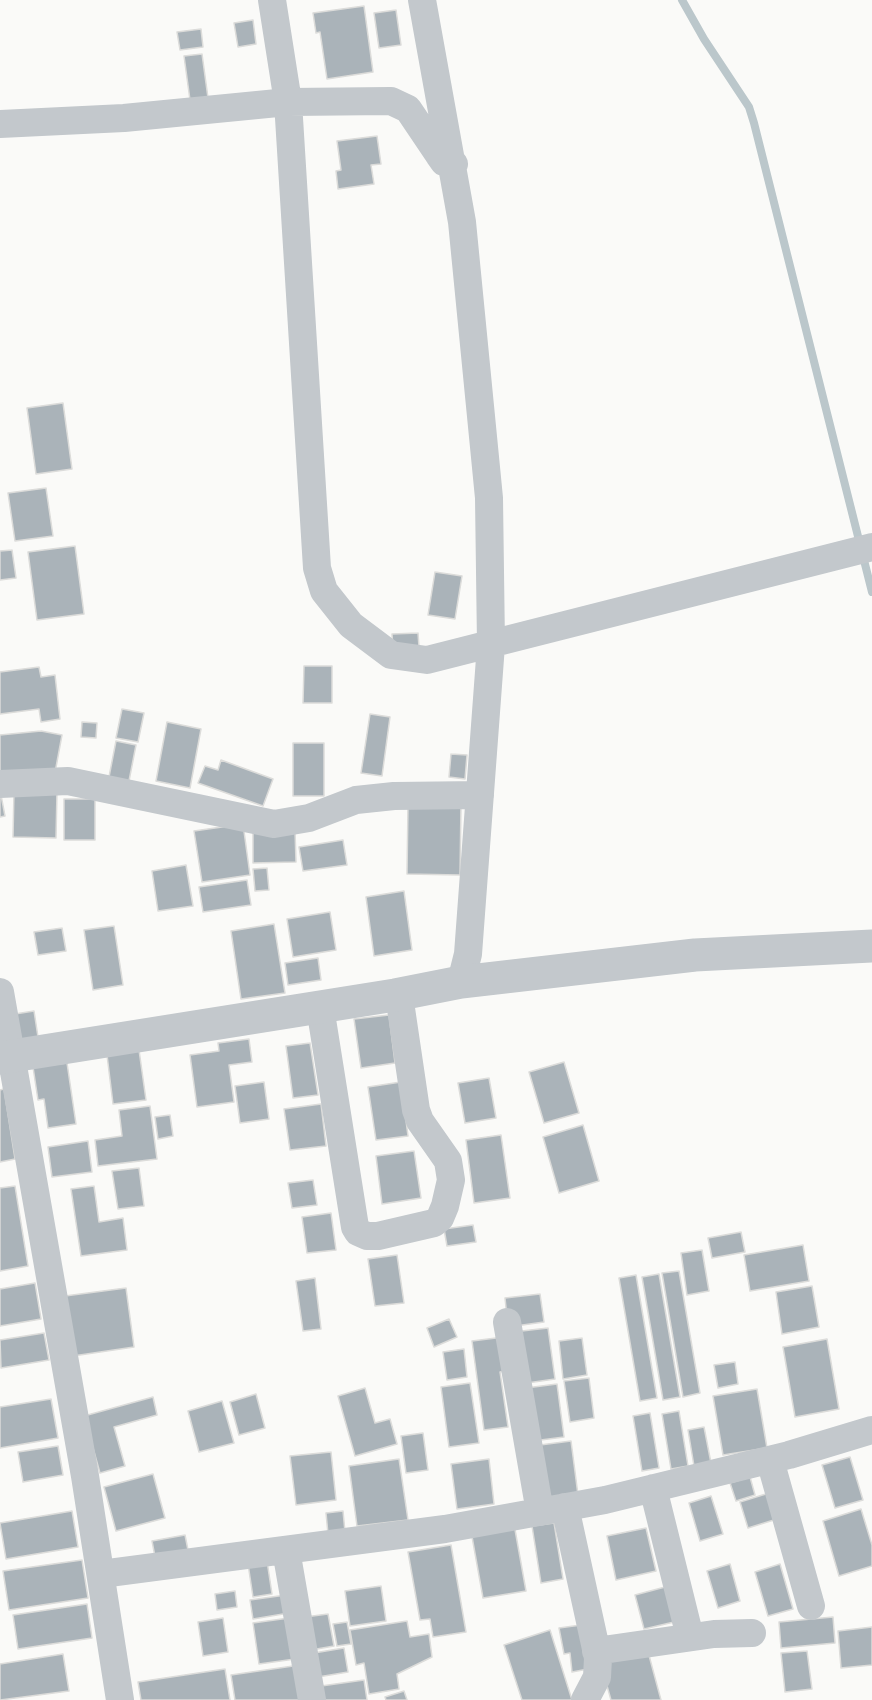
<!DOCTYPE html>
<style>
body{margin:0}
canvas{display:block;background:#fafaf8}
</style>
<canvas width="872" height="1700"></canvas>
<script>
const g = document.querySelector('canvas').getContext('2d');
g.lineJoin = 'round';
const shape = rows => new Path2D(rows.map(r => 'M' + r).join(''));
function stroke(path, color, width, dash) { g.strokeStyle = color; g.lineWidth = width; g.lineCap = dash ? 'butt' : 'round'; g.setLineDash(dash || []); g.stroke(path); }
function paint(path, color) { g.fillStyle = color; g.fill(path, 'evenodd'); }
const stream = shape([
 [682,0,704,39,749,107,754,123,872,592]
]);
const building = shape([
 [364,6,373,72,327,79,320,32,316,33,313,13,364,6],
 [396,10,401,45,379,48,374,13,396,10],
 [253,20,256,44,238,47,234,23,253,20],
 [201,29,203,47,180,50,177,32,201,29],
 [202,54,208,98,190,100,184,56,202,54],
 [377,136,381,164,371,165,374,184,338,189,336,171,341,170,337,141,377,136],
 [63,403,72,469,36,474,27,408,63,403],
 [46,488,53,536,15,541,8,493,46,488],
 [75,546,84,614,37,620,28,552,75,546],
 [12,550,16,578,0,580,0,551,12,550],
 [435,572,462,576,455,619,428,615,435,572],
 [418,633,419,647,393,649,392,634,418,633],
 [304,666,332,666,332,703,303,703,304,666],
 [39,667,41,677,55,675,60,719,41,722,39,709,0,714,0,672,39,667],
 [122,709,144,713,138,742,116,738,122,709],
 [370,714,390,717,382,776,361,773,370,714],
 [82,722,97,723,96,738,81,737,82,722],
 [167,722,201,729,190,788,156,781,167,722],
 [41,731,62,735,54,778,0,777,0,735,41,731],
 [116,741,136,745,128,786,108,782,116,741],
 [293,743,324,743,324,796,293,796,293,743],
 [451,754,467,755,465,779,449,777,451,754],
 [221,760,273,779,263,806,198,783,205,766,218,770,221,760],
 [0,790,5,816,0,817,0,790],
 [14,790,57,791,56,838,13,837,14,790],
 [64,799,95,799,95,840,64,840,64,799],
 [408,803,461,804,460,875,407,874,408,803],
 [243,824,250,875,202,882,194,831,243,824],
 [253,830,295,830,296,862,253,863,253,830],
 [343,840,347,865,303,871,299,847,343,840],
 [186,865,193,906,158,911,152,871,186,865],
 [267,868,269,890,255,891,253,869,267,868],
 [247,880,251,905,203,912,199,887,247,880],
 [404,891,412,950,374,956,366,897,404,891],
 [330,912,336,950,293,957,287,919,330,912],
 [274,924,285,993,241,999,231,931,274,924],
 [114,926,123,985,93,990,84,930,114,926],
 [62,928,66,951,38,955,34,932,62,928],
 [318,958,321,980,288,985,285,963,318,958],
 [34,1011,38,1037,19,1040,15,1014,34,1011],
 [389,1015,395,1063,361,1068,354,1019,389,1015],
 [249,1039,252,1062,229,1065,234,1102,197,1107,190,1055,219,1051,218,1043,249,1039],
 [310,1043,318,1095,293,1098,286,1046,310,1043],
 [139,1050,146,1100,113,1104,107,1055,139,1050],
 [564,1062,579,1113,544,1123,529,1072,564,1062],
 [67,1063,76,1124,48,1128,44,1099,38,1100,33,1067,67,1063],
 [489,1078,496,1118,465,1123,458,1083,489,1078],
 [264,1082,269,1119,240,1123,235,1086,264,1082],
 [401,1082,408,1136,376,1140,368,1087,401,1082],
 [4,1089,15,1159,0,1162,0,1090,4,1089],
 [321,1104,326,1146,290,1150,284,1109,321,1104],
 [150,1106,157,1159,98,1166,95,1140,122,1136,119,1110,150,1106],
 [170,1115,173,1136,158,1139,155,1117,170,1115],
 [583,1125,599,1181,559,1193,543,1137,583,1125],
 [501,1135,510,1198,474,1203,466,1140,501,1135],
 [88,1141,92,1172,52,1177,48,1147,88,1141],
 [414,1151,421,1198,382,1204,376,1156,414,1151],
 [139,1168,144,1206,118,1209,112,1171,139,1168],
 [313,1180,317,1205,292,1208,288,1183,313,1180],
 [15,1186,28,1266,0,1271,0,1188,15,1186],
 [94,1186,99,1222,123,1218,127,1250,81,1256,71,1189,94,1186],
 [331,1213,336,1250,307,1253,302,1217,331,1213],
 [473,1225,476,1242,447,1246,444,1229,473,1225],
 [741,1232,745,1252,712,1258,708,1238,741,1232],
 [803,1245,809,1281,750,1291,744,1255,803,1245],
 [702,1250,709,1291,687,1295,681,1253,702,1250],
 [397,1255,404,1303,375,1306,368,1259,397,1255],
 [679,1271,700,1393,683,1397,662,1273,679,1271],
 [659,1274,680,1397,663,1400,642,1277,659,1274],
 [636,1275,657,1398,640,1401,619,1278,636,1275],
 [315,1278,321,1329,303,1331,296,1281,315,1278],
 [35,1283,41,1319,0,1326,0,1289,35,1283],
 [812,1286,819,1327,782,1334,776,1292,812,1286],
 [126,1288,134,1347,73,1356,65,1296,126,1288],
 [540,1294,544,1322,508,1327,505,1298,540,1294],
 [449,1319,457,1337,434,1347,427,1328,449,1319],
 [548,1328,555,1379,520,1384,513,1332,548,1328],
 [44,1333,49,1360,1,1368,0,1340,44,1333],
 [504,1337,509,1370,500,1372,508,1427,484,1430,472,1341,504,1337],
 [582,1338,587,1375,563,1379,559,1341,582,1338],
 [827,1339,839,1409,795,1417,783,1347,827,1339],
 [464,1349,467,1377,447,1380,443,1352,464,1349],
 [735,1362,738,1384,718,1388,714,1365,735,1362],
 [589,1378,594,1418,570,1422,564,1381,589,1378],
 [470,1383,479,1443,449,1447,441,1387,470,1383],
 [557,1384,564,1437,533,1441,526,1388,557,1384],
 [365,1388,375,1423,390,1419,397,1444,355,1456,338,1396,365,1388],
 [757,1389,767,1448,723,1455,713,1396,757,1389],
 [256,1394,265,1428,239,1435,230,1402,256,1394],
 [153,1397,157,1415,114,1427,125,1466,100,1473,84,1416,153,1397],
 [51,1399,58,1438,0,1448,0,1407,51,1399],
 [222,1401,234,1443,199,1452,188,1411,222,1401],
 [679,1411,688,1466,671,1469,662,1414,679,1411],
 [650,1413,659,1468,642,1471,633,1416,650,1413],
 [704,1427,711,1463,694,1466,688,1430,704,1427],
 [423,1433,428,1470,406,1473,401,1436,423,1433],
 [571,1441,578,1495,548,1499,540,1445,571,1441],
 [58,1446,63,1475,23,1482,18,1452,58,1446],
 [331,1452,336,1500,296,1505,290,1456,331,1452],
 [850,1457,863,1500,835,1508,822,1465,850,1457],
 [399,1459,408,1520,357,1526,349,1466,399,1459],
 [489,1459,494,1504,457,1509,451,1464,489,1459],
 [153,1474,165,1518,116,1531,104,1487,153,1474],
 [750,1477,755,1495,736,1501,730,1483,750,1477],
 [769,1493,777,1519,748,1528,740,1502,769,1493],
 [711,1496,723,1534,700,1541,689,1503,711,1496],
 [861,1509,872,1545,872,1566,839,1576,823,1521,861,1509],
 [72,1511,78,1547,6,1559,0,1523,72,1511],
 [343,1511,345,1532,328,1534,326,1513,343,1511],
 [554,1523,563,1579,541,1583,532,1526,554,1523],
 [514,1524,526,1591,483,1598,471,1531,514,1524],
 [646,1528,656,1571,616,1580,607,1536,646,1528],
 [185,1535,189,1555,156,1562,152,1541,185,1535],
 [451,1545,466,1632,433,1637,430,1619,420,1620,408,1552,451,1545],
 [82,1560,88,1598,9,1610,3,1571,82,1560],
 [267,1561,272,1594,253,1597,248,1564,267,1561],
 [730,1564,740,1601,718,1608,707,1571,730,1564],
 [780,1564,793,1609,768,1616,755,1572,780,1564],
 [381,1586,386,1621,350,1626,345,1591,381,1586],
 [665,1587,674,1622,644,1629,635,1595,665,1587],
 [235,1591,237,1607,217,1610,215,1594,235,1591],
 [286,1595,289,1613,253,1619,250,1600,286,1595],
 [87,1604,92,1638,18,1649,13,1615,87,1604],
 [328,1614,334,1646,311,1650,305,1617,328,1614],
 [833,1617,835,1643,781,1648,779,1622,833,1617],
 [223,1618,228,1652,203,1656,198,1622,223,1618],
 [289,1618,295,1659,259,1664,253,1623,289,1618],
 [407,1621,410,1637,429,1634,432,1657,397,1674,399,1689,369,1694,364,1663,356,1665,350,1630,407,1621],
 [347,1622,351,1644,337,1646,333,1624,347,1622],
 [581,1625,588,1669,572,1672,570,1653,564,1654,559,1628,581,1625],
 [872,1627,872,1665,841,1668,838,1631,872,1627],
 [550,1630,572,1700,522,1700,504,1645,550,1630],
 [344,1648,348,1672,318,1677,314,1653,344,1648],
 [647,1648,661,1700,611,1700,600,1661,647,1648],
 [807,1651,812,1689,785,1692,781,1653,807,1651],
 [63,1654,69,1691,0,1700,0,1664,63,1654],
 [300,1665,302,1700,235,1700,231,1675,300,1665],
 [225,1669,230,1700,141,1700,138,1682,225,1669],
 [364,1680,367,1700,316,1700,314,1687,364,1680],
 [404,1691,407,1700,386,1700,385,1697,404,1691]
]);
const minor = shape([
 [272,0,288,102,317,568,324,591,351,625,391,655,427,660,872,547],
 [422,0,462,222,489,498,491,645,468,954,461,982],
 [0,124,124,118,288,102,391,101,408,109,439,155,444,162,454,164],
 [0,784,68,781,274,824,309,818,356,800,394,796,480,795],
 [0,992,85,1476,120,1700],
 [320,1007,355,1227,358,1232,367,1236,378,1236,434,1223,440,1218,445,1206,451,1180,448,1161,420,1121,416,1110,399,995],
 [507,1322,540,1512],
 [770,1460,811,1606],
 [653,1488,690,1637],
 [565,1507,598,1658,597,1677,585,1700],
 [286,1550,312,1700],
 [101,1574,445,1529,605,1500,789,1455,872,1430],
 [596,1651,714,1634,752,1633]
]);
const tertiary = shape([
 [0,1058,395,995,461,982,695,955,872,946]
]);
stroke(stream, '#bbc7cb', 8);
paint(building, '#aab3b9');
stroke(building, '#dcdcda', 1.5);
stroke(minor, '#c3c8cc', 28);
stroke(tertiary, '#c3c8cc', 33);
</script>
